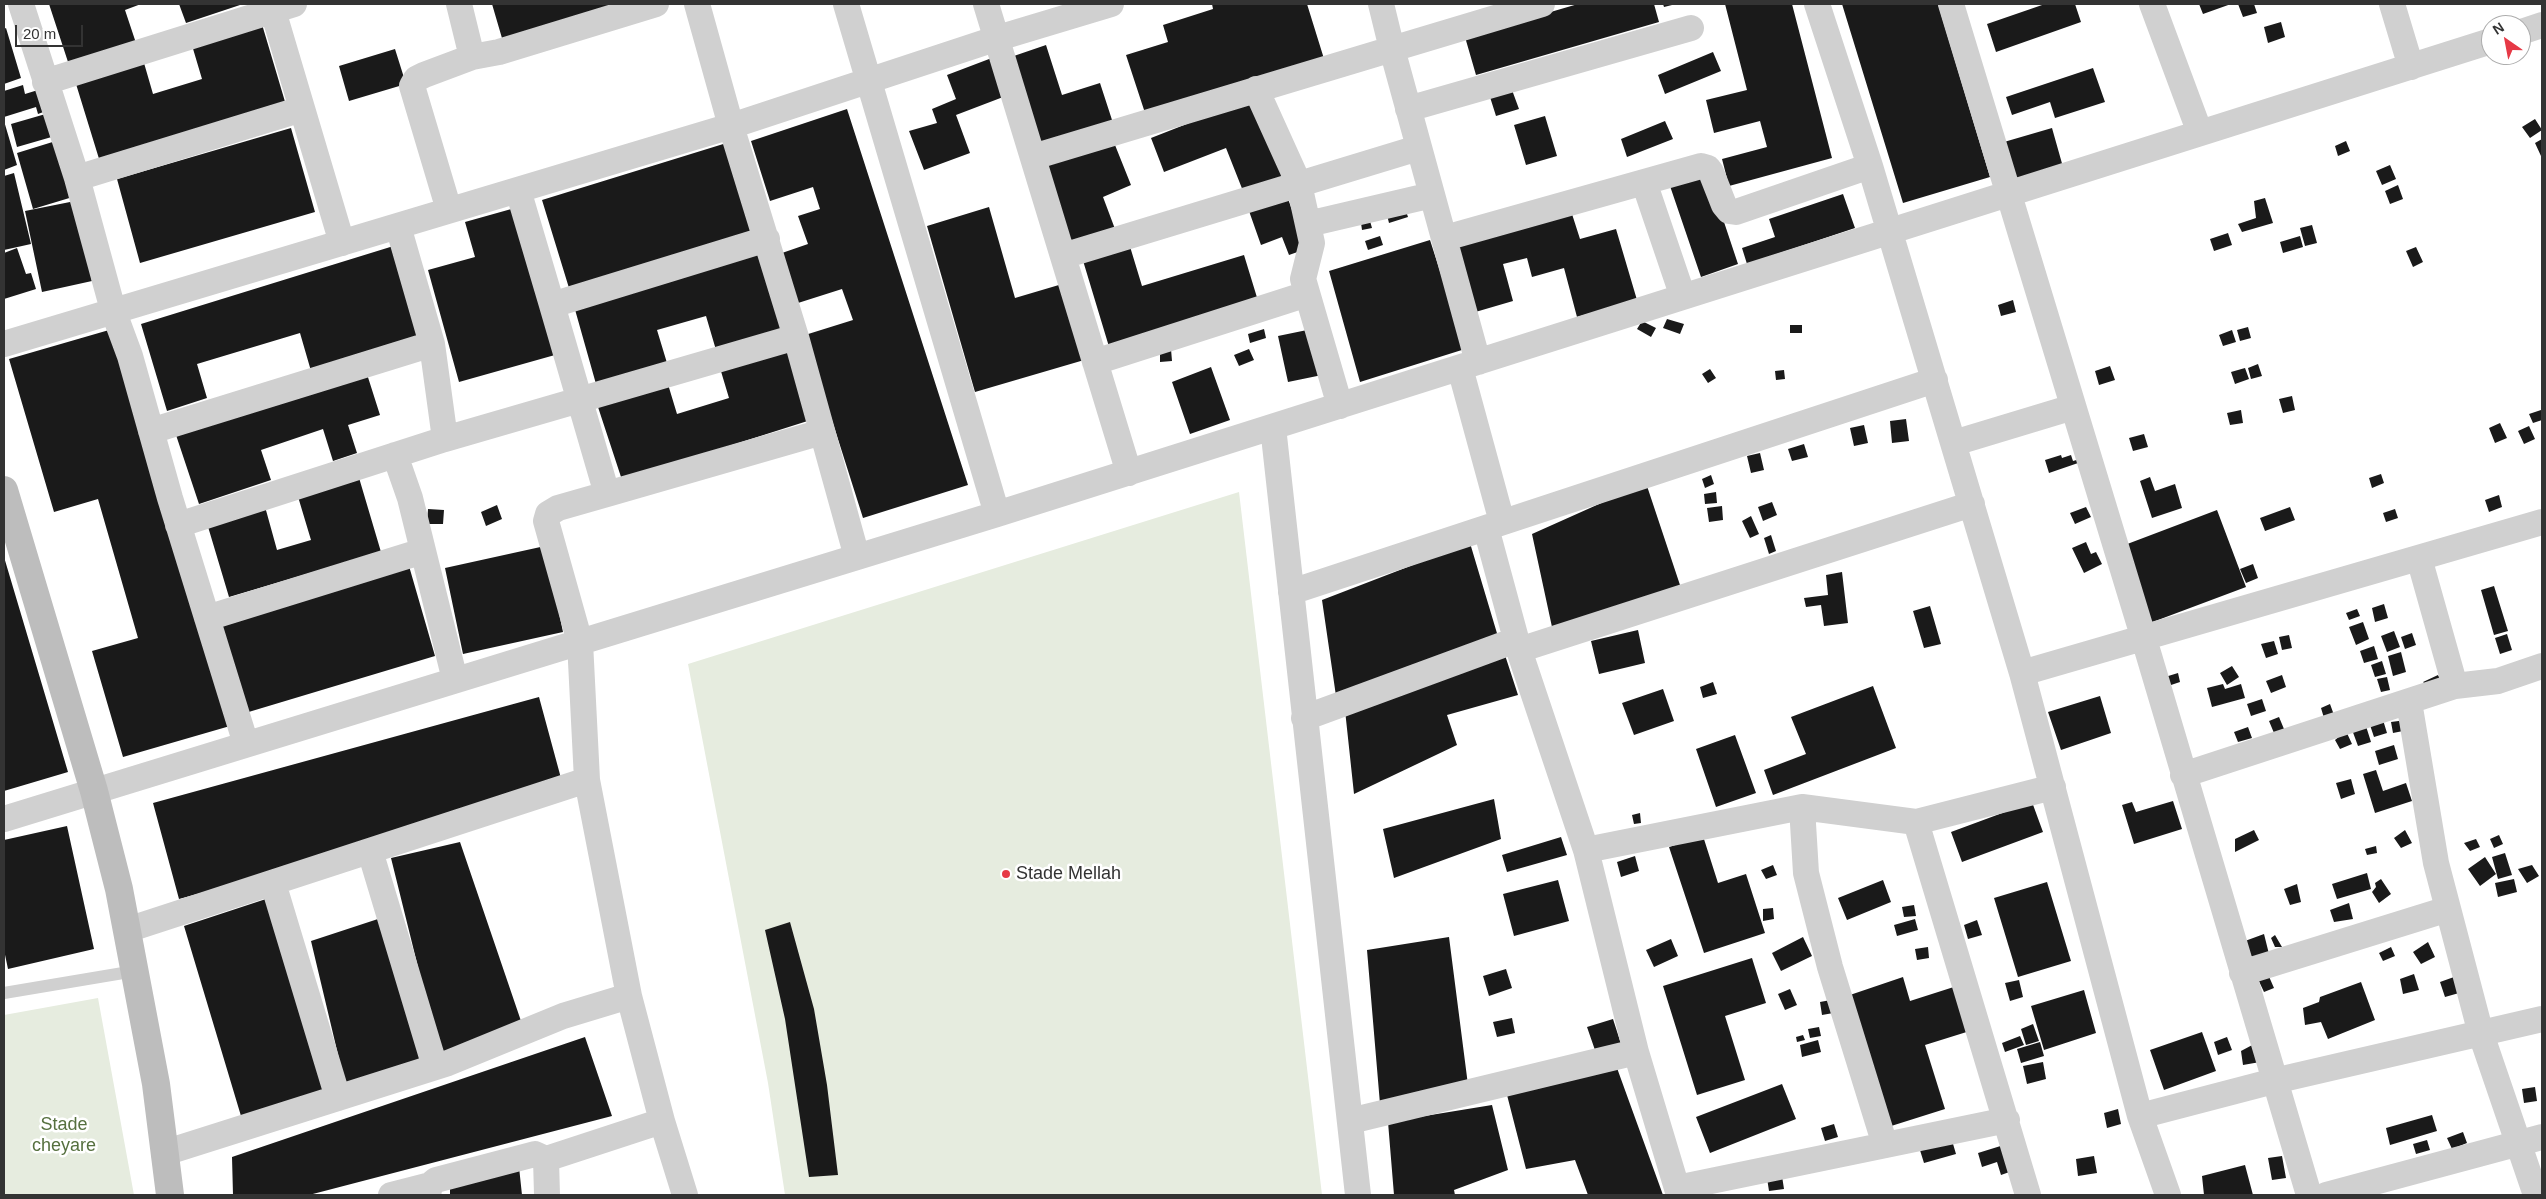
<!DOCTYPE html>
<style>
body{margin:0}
#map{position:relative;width:2546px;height:1199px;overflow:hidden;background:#fff;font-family:Arial,sans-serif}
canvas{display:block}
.frame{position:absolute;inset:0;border:5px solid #333;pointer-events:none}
.north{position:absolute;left:2481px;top:15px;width:50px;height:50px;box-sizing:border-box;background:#fff;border:1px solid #adadad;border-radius:50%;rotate:327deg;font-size:14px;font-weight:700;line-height:20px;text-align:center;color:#333}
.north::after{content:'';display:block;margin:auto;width:18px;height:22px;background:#e63946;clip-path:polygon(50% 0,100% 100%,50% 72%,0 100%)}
.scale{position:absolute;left:15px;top:25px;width:68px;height:22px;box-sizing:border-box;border:2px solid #333;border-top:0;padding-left:6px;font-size:15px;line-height:18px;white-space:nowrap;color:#333;-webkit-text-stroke:4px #fff;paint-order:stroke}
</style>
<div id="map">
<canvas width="2546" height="1199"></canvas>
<div class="frame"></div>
<div class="north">N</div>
<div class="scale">20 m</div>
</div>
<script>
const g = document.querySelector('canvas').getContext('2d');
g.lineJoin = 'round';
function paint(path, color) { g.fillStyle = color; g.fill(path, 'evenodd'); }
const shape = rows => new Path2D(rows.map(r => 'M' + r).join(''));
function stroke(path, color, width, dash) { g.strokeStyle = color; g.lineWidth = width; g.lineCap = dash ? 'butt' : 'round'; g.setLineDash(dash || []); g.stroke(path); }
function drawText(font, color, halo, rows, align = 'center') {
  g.font = font + ' Arial,sans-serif'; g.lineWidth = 5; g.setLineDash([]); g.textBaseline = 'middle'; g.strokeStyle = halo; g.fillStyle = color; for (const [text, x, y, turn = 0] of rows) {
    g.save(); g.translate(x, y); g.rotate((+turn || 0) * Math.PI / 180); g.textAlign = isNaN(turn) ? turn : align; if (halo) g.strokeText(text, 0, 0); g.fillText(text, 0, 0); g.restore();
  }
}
const green = shape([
 [1239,492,1322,1195,785,1195,768,1083,688,664],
 [98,998,134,1195,4,1195,4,1015]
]);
const building = shape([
 [49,4,141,4,125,10,136,43,69,65],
 [179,4,243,4,186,23],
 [492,4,639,4,504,45],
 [1212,4,1307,4,1325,62,1147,119,1126,55,1168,42,1163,25,1213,9],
 [1578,4,1654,4,1659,22,1476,75,1465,37],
 [1663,4,1676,4,1664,7],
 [1725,4,1792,4,1832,158,1729,186,1722,159,1767,147,1760,121,1714,133,1706,100,1747,90],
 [1842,4,1938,4,1990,177,1903,203],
 [2045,4,2075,4,2081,22,1996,52,1987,24],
 [2199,4,2231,4,2203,14],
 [2238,4,2254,4,2257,13,2243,17],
 [261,21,286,105,100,162,76,84,144,63,153,94,202,79,191,42],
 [2281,22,2285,37,2268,43,2264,27],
 [6,28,21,78,4,84,4,29],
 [1046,45,1062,95,1100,83,1113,123,1037,148,1008,58],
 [395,49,406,84,349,101,339,66],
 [1713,52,1721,71,1665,94,1658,75],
 [997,56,1011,94,956,115,970,153,924,170,909,131,937,123,932,109,956,99,947,75],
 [2093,68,2105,102,2055,118,2050,102,2012,115,2006,97],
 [23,85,25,94,38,90,46,111,38,114,36,107,4,117,4,91],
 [1512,90,1519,109,1496,116,1490,97],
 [1253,98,1283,176,1243,191,1226,148,1164,172,1151,138],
 [847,109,968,485,863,518,805,335,853,320,842,289,798,303,782,253,808,244,798,216,820,209,813,187,770,201,751,141],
 [49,113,55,136,17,147,11,124],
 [1545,116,1557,156,1526,165,1514,125],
 [2535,119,2542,130,2530,138,2522,127],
 [4,121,17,165,4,170],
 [1665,121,1673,139,1627,157,1621,139],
 [291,128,315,212,140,263,117,179],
 [2052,128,2063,167,2014,180,2004,142],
 [2542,139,2542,155,2541,156,2535,143],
 [59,140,76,196,33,209,17,153],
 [1113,140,1131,185,1103,197,1115,229,1073,246,1042,168],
 [733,141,760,229,569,288,542,200],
 [2346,141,2350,151,2338,156,2335,146],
 [2390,165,2396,179,2382,185,2376,171],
 [14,173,31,244,4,250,4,176],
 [1708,174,1738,264,1701,277,1670,186],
 [2398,185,2403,199,2390,204,2385,191],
 [1843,194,1855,228,1747,264,1742,248,1775,237,1769,219],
 [1287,196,1306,249,1289,255,1282,237,1261,245,1249,211],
 [2265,198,2273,223,2242,232,2238,224,2256,218,2254,201],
 [75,201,92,281,42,292,25,211],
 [1404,205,1408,217,1389,223,1386,211],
 [522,206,562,353,459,382,428,270,475,257,465,222],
 [989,207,1015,298,1069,282,1091,358,975,392,927,226],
 [1572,214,1580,239,1616,229,1637,300,1577,317,1564,268,1532,277,1527,258,1503,264,1513,301,1472,313,1454,247],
 [1370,221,1372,228,1362,230,1361,223],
 [2312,225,2317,243,2305,246,2300,228],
 [2228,233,2232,245,2214,251,2210,239],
 [1380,236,1383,245,1368,250,1365,241],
 [2300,236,2303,247,2283,253,2280,242],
 [1128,240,1142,286,1244,255,1259,304,1110,350,1081,254],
 [1430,240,1465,349,1360,382,1329,271],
 [400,244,428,335,311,371,300,333,197,364,207,398,167,411,141,324],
 [2416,247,2423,262,2413,267,2406,251],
 [17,248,26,274,31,273,36,289,4,299,4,253],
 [763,250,786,329,716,350,706,316,657,330,667,363,596,384,574,306],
 [2013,300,2016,312,2001,316,1998,305],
 [1667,319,1684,324,1680,334,1663,328],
 [1642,321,1656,328,1651,337,1637,329],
 [1790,325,1802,325,1802,333,1790,333],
 [2248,327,2251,338,2240,341,2237,330],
 [116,328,230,726,123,757,92,651,138,638,98,499,54,512,9,359],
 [1264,329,1266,338,1250,343,1248,334],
 [1312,329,1322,375,1288,382,1278,336],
 [2232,330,2236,342,2223,346,2219,335],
 [794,345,817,418,622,480,597,404,667,381,677,414,729,398,720,368],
 [1171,349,1172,361,1160,362,1160,350],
 [1249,349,1254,360,1239,366,1234,355],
 [2258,364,2262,376,2251,379,2248,368],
 [2110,366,2115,380,2099,385,2095,371],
 [1211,367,1230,420,1190,434,1172,382],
 [2245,368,2249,379,2235,384,2231,372],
 [1710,369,1716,378,1708,383,1702,374],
 [1784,370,1785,379,1776,380,1775,371],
 [366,371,380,415,348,425,357,453,333,461,323,429,261,450,271,480,199,504,176,435],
 [2292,396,2295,410,2283,413,2279,399],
 [2241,410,2243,423,2230,425,2227,413],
 [2541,410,2542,420,2533,423,2529,414],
 [1906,419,1909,441,1892,443,1890,421],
 [2500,423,2507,438,2495,443,2489,428],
 [1864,425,1868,443,1854,446,1850,428],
 [2529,426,2535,439,2524,444,2518,431],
 [2144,434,2148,447,2133,451,2129,438],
 [1804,444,1808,457,1792,461,1788,449],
 [1760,453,1764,470,1751,473,1747,456],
 [2061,455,2062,458,2071,455,2073,461,2080,459,2081,462,2049,473,2045,460],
 [357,471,381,552,229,597,206,520,264,503,277,550,311,540,296,490],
 [2381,474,2384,483,2372,488,2369,478],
 [1711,475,1714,484,1705,488,1702,479],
 [2150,477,2155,491,2175,484,2182,508,2152,518,2140,481],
 [1646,483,1681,588,1552,627,1532,534],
 [1716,492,1717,503,1705,504,1704,494],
 [2499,495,2502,507,2489,512,2485,500],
 [1772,502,1777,515,1763,521,1758,507],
 [497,505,502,519,486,526,481,512],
 [1722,506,1723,520,1709,522,1707,508],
 [2086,507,2091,517,2075,524,2070,513],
 [2290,507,2295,520,2265,531,2260,518],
 [428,509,444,510,443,524,427,524],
 [2395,509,2398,518,2386,522,2383,513],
 [2217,510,2246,587,2150,623,2122,546],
 [1751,516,1759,534,1750,538,1742,521],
 [1771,535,1776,551,1769,554,1764,538],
 [2086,542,2091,554,2096,552,2102,564,2084,573,2072,548],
 [1470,543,1499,640,1336,696,1322,600],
 [545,546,563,632,463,654,445,568],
 [4,557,68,772,4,791],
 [2253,564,2258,578,2246,583,2240,569],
 [409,566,435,656,242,714,215,624],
 [1842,572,1848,623,1824,626,1821,605,1806,607,1804,598,1828,595,1826,575],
 [2494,586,2508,631,2494,635,2481,590],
 [2384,604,2388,618,2375,622,2372,608],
 [1930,606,1941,644,1924,648,1913,611],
 [2357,609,2360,616,2349,620,2346,613],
 [2363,622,2369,639,2356,645,2349,627],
 [1638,630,1645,663,1599,674,1591,641],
 [2394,631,2400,647,2387,652,2381,636],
 [2412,633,2416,645,2405,649,2401,637],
 [2507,634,2512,650,2500,654,2495,638],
 [2289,635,2292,648,2282,650,2279,637],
 [2274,641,2278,654,2266,658,2261,644],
 [2374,646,2378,659,2364,663,2360,651],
 [1504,652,1518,695,1447,715,1457,745,1354,794,1345,710],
 [2401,652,2406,672,2393,676,2388,656],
 [2382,661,2386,674,2375,677,2371,665],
 [2232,666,2239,677,2227,685,2220,673],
 [2178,673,2180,682,2168,686,2165,677],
 [2282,675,2286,687,2271,693,2266,681],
 [2438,675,2443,685,2429,688,2423,682],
 [2387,677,2390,690,2381,692,2377,679],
 [1713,682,1717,694,1703,698,1700,687],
 [2223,684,2225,689,2241,684,2245,698,2212,707,2207,688],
 [1873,686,1896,748,1773,795,1764,770,1806,754,1791,717],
 [1663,689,1674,721,1634,735,1622,703],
 [2100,696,2111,733,2061,750,2048,712],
 [539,697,565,793,179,899,153,803],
 [2262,699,2266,711,2251,716,2247,704],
 [2330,704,2334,715,2324,718,2321,708],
 [2279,717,2284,729,2274,733,2269,721],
 [2383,720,2387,733,2374,737,2370,725],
 [2406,720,2408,730,2393,733,2391,722],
 [2365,723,2371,742,2358,746,2351,727],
 [2248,727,2252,738,2238,742,2234,732],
 [2346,731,2352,744,2340,749,2335,740],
 [1735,735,1756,793,1716,807,1696,749],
 [2394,745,2398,759,2379,765,2375,751],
 [2376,770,2383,791,2406,783,2412,801,2375,813,2363,774],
 [2351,779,2355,794,2341,799,2336,783],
 [1494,799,1501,839,1394,878,1383,829],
 [2173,801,2182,829,2134,844,2122,805,2132,802,2136,812],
 [2032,802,2043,832,1962,862,1951,832],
 [1640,813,1641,823,1634,824,1632,815],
 [67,826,94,949,8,969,4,950,4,840],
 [2254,830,2259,840,2235,852,2235,839],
 [2405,830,2412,843,2401,848,2394,838],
 [2499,835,2503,844,2494,848,2490,839],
 [1703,836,1718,883,1746,874,1765,933,1704,953,1669,847],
 [1561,837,1567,855,1507,872,1502,855],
 [2476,839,2480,847,2470,851,2464,843],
 [460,842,521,1021,440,1056,391,858],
 [2376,846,2377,853,2367,855,2365,849],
 [2505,853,2512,875,2498,879,2492,857],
 [1635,856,1639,871,1621,877,1617,862],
 [2485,857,2496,874,2480,886,2468,869],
 [1773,865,1777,875,1766,879,1761,870],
 [2532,865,2539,876,2527,883,2518,869],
 [2367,873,2371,889,2337,899,2332,884],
 [2381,879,2391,894,2379,903,2372,892,2376,887,2375,883],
 [2514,879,2517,892,2498,897,2495,883],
 [1558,880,1569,921,1514,936,1503,894],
 [1883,880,1891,902,1847,920,1838,898],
 [2047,882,2071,961,2018,977,1994,898],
 [2297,884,2301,902,2290,905,2284,889],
 [269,898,328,1090,241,1116,184,926],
 [2349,903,2353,919,2334,922,2330,910],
 [1914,905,1916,916,1904,917,1902,907],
 [1773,908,1774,919,1763,921,1763,909],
 [381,918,424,1060,345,1084,311,941],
 [1915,919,1918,930,1897,936,1894,925],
 [1977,920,1982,935,1968,939,1964,925],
 [790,922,814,1009,827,1085,838,1175,809,1177,785,1019,765,930],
 [2264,934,2269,954,2250,959,2245,941],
 [2275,935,2282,947,2275,947,2271,938],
 [1449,937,1468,1085,1380,1104,1367,950],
 [1803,937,1812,956,1781,971,1772,953],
 [1671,939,1678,956,1654,967,1646,950],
 [2428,942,2435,957,2421,964,2413,952],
 [1928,947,1929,958,1917,960,1915,949],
 [2391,947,2395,956,2383,961,2379,953],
 [1752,958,1766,1003,1725,1016,1745,1080,1697,1095,1663,986],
 [1506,969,1512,988,1489,996,1483,976],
 [2267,972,2274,988,2264,992,2257,977],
 [2414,974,2419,990,2403,994,2400,979],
 [1903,977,1910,1001,1960,985,1973,1030,1925,1045,1945,1109,1888,1127,1847,996],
 [2454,977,2459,993,2445,997,2440,982],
 [2019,980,2023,997,2010,1001,2005,983],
 [2361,982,2375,1020,2328,1039,2321,1022,2305,1025,2303,1008,2319,1002,2320,997],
 [1790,989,1797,1005,1785,1010,1778,994],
 [2084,990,2096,1033,2044,1050,2031,1006],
 [1836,999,1839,1012,1822,1015,1820,1002],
 [1512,1018,1515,1033,1497,1037,1493,1022],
 [1613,1019,1621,1044,1596,1053,1587,1027],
 [2033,1024,2039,1041,2026,1045,2021,1029],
 [1819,1027,1821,1036,1810,1038,1808,1029],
 [2202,1032,2216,1071,2164,1090,2150,1050],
 [1803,1035,1805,1040,1797,1042,1796,1037],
 [2020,1036,2024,1045,2005,1052,2002,1043],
 [585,1037,612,1116,309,1195,233,1195,232,1157],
 [2227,1037,2232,1050,2218,1055,2214,1042],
 [1818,1040,1821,1052,1802,1057,1800,1045],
 [2040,1042,2044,1056,2021,1063,2017,1049],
 [2256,1043,2260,1062,2243,1065,2241,1051],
 [2043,1062,2046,1079,2027,1084,2023,1066],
 [1617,1068,1663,1195,1588,1195,1575,1160,1526,1169,1507,1095],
 [1782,1084,1796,1119,1710,1153,1696,1117],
 [2535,1087,2537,1101,2524,1103,2522,1089],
 [1492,1105,1508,1170,1454,1190,1455,1195,1394,1195,1388,1122],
 [2118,1109,2121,1124,2107,1128,2104,1113],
 [2432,1115,2437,1131,2390,1145,2386,1128],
 [1834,1124,1838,1137,1825,1141,1821,1128],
 [2463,1132,2467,1143,2452,1149,2447,1138],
 [1951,1137,1956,1154,1924,1163,1919,1147],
 [2427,1140,2430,1150,2416,1154,2413,1144],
 [2007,1144,2015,1170,2001,1175,1997,1162,1982,1167,1978,1153],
 [2094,1156,2097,1173,2078,1176,2076,1159],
 [2282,1156,2286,1178,2272,1180,2268,1158],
 [2245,1165,2253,1195,2204,1195,2202,1176],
 [519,1167,522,1195,450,1195,450,1189],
 [1782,1176,1784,1189,1769,1191,1767,1178]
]);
const lane = shape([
 [4,993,135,971]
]);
const street = shape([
 [21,4,77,178,113,310,130,356,170,498,246,744],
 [271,4,342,243],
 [459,4,472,57,499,52,656,4],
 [697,4,731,126,796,337,857,557],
 [846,4,997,514],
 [986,4,1129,473],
 [1381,4,1392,49,1542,4],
 [1817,4,1870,166,2022,673,2140,1116,2168,1195],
 [1951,4,2144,639,2309,1195],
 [2152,4,2200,133],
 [2392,4,2411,67],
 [2521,32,2542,25],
 [45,82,294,4],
 [1256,89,1299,184,1312,243,1303,279,1340,406],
 [1408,109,1691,28],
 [1033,157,1392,49,1478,362],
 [77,178,302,109],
 [1644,182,1683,297],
 [518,190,552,305,767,239],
 [449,210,412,86,416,79,424,75,472,57],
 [1308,224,1432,195],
 [1445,238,1701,166,1708,168,1711,172,1724,205,1729,211,1736,212,1870,166],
 [1063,256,1418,148],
 [552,305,607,494,822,432],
 [4,344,731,126,998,38,1111,4],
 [1095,362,1307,294],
 [1460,368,1502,522],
 [1273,427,1358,1195],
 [151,431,432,344,398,226],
 [445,439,796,337],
 [1954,443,2073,407],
 [395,455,410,498,455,680],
 [607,494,558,508,548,514,546,521,580,642,587,780,629,996,662,1121,685,1195],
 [178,525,445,439,432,344],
 [1486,528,1519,650,1586,850,1802,807,1916,822,2053,787],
 [2419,558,2455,686],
 [1291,592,1935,380],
 [207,618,423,551],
 [1519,650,1972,504],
 [2022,673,2542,522],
 [2409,702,2436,863,2481,1034,2536,1195],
 [1304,718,1516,640],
 [2183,775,2455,686,2498,681,2542,666],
 [1802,807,1806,873,1830,967,1885,1145],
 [4,819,997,514,2491,41],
 [1916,822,2028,1195],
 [1586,850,1636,1052],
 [370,851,435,1067],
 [273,883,338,1098],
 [127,930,587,780],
 [2242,973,2448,909],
 [2140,1116,2274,1081,2542,1019],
 [1350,1121,1636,1052,1679,1195],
 [164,1153,448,1063,563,1016,629,996],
 [546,1159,662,1121],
 [1677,1188,2007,1120],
 [391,1195,430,1185],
 [428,1195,430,1185,436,1180,535,1154,546,1159,547,1195],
 [2326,1195,2542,1137]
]);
const secondary = shape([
 [4,490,94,791,119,889,156,1084,170,1195]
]);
const markers = [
 [1006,874,5,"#e63946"]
];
const poiNames = [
 ["Stade Mellah",1016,874]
];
const parkNames = [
 ["Stade",64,1125],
 ["cheyare",64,1146]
];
paint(green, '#e6ecdf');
paint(building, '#1a1a1a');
stroke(lane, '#d0d0d0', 12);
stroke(street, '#d0d0d0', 26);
stroke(secondary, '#bdbdbd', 28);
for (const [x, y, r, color] of markers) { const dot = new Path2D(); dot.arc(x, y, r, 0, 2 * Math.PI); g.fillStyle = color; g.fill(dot); stroke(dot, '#fff', 2); }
drawText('18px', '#333', '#fff', poiNames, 'left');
drawText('18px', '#56703f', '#fff', parkNames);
</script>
